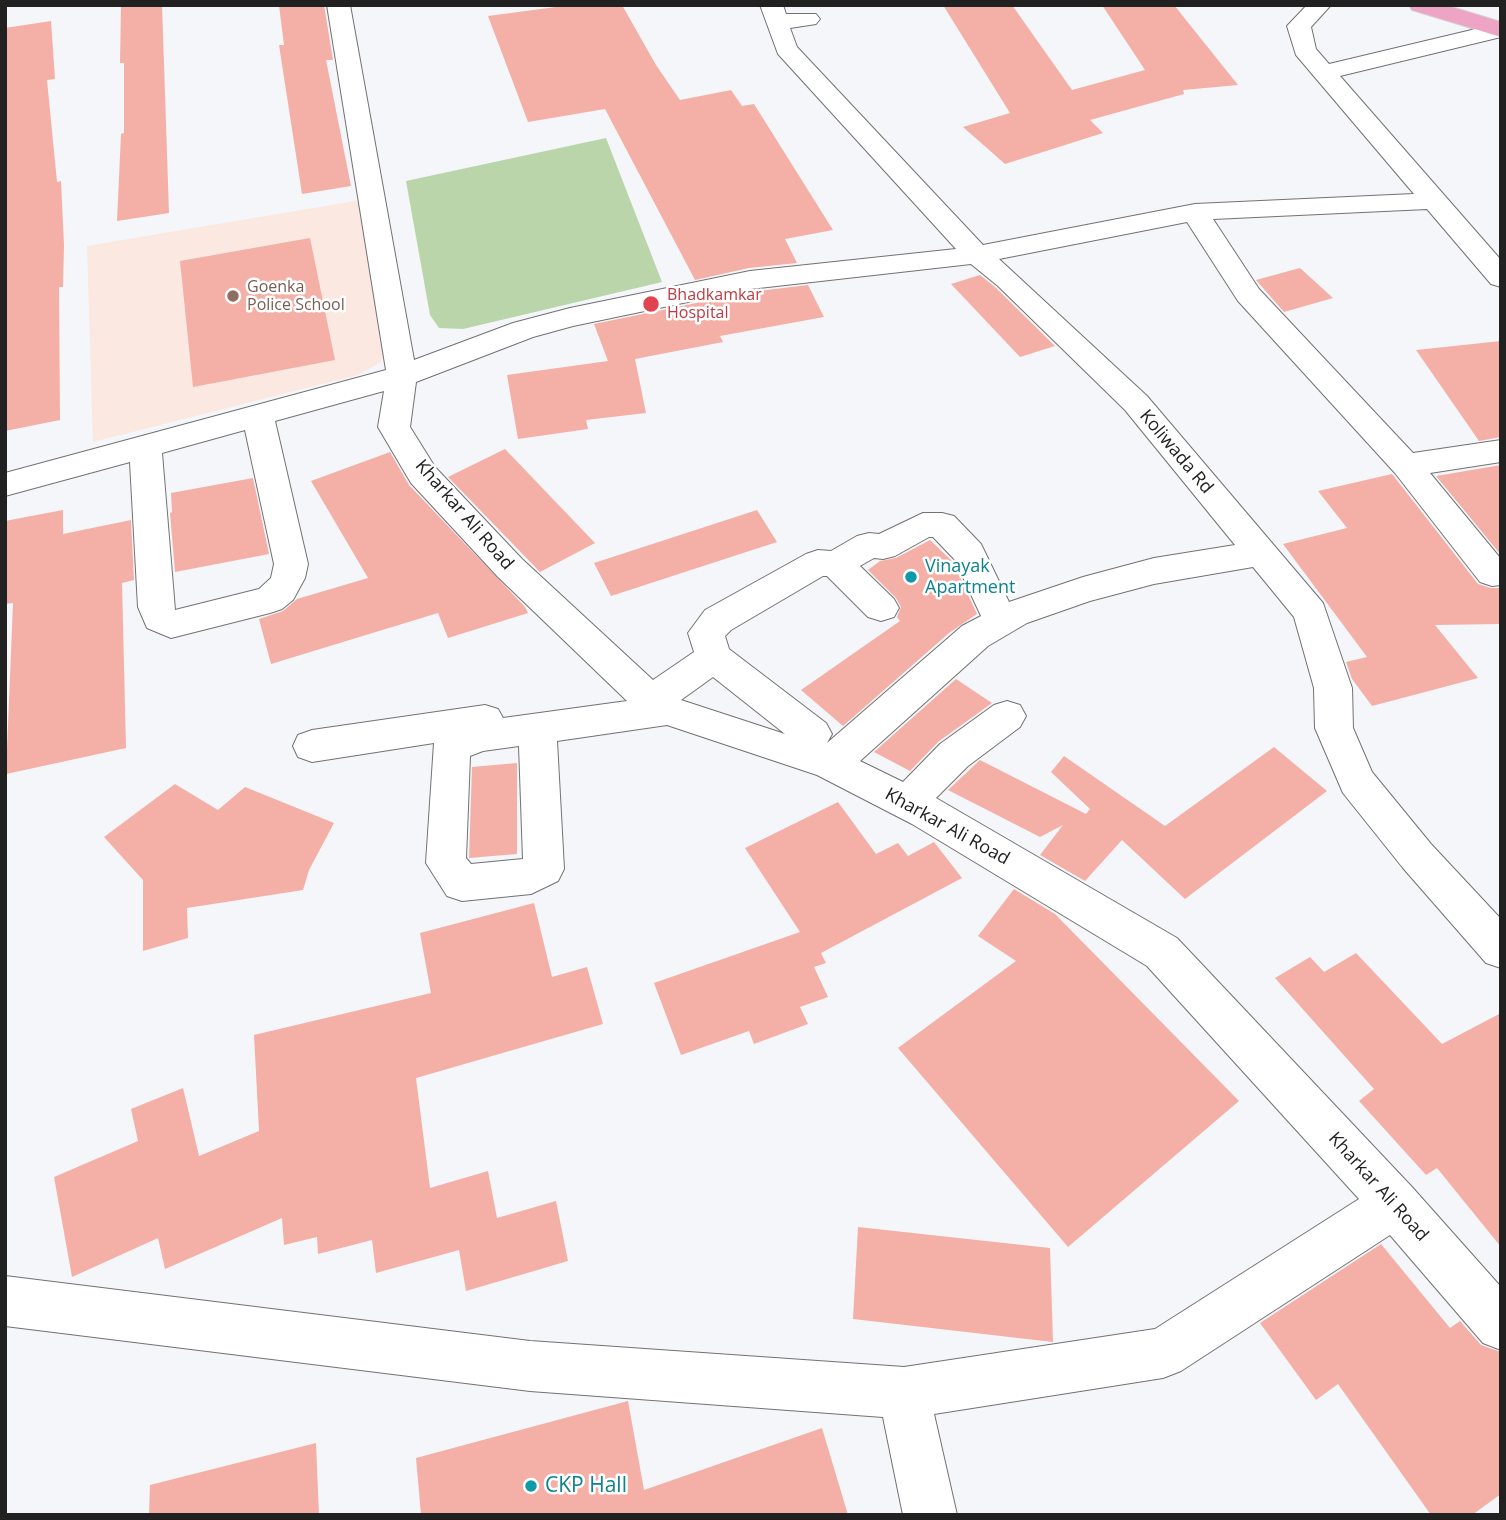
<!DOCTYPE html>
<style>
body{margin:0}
#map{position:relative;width:1506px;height:1520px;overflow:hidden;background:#f5f6f9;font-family:"Open Sans",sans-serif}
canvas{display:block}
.frame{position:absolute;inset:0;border:7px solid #212122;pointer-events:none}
</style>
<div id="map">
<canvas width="1506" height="1520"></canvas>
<div class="frame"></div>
</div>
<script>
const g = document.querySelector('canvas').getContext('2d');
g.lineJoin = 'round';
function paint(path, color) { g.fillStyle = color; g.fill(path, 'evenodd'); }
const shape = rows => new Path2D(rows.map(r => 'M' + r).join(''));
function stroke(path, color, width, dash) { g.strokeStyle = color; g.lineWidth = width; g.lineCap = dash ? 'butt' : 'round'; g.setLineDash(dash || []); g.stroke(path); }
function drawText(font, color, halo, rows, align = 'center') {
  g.font = font + ' "Open Sans",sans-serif'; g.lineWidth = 5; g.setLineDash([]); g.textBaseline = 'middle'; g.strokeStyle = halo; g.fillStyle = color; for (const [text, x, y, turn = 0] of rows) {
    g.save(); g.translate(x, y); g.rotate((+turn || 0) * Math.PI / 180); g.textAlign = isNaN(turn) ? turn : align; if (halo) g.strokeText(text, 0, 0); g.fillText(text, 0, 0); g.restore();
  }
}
const education = shape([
 [361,200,387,346,381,362,358,375,93,442,87,246]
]);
const green = shape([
 [606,138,662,282,463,329,439,328,430,315,406,181]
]);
const building = shape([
 [121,5,162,5,169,213,117,221,121,134,124,133,124,63,120,63],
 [279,5,324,5,333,60,326,60,351,186,302,194,279,45,284,45],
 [571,5,622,5,656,65,680,100,731,90,742,106,754,104,833,230,785,239,797,263,749,268,695,280,605,109,528,122,488,16],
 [943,5,1012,5,1072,90,1145,70,1102,5,1174,5,1238,85,1183,90,1184,94,1090,120,1103,133,1005,164,963,127,1010,113],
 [51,21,55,79,47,80,57,182,61,181,64,245,63,287,59,287,60,420,5,431,5,28],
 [310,238,335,360,193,387,180,261],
 [1300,268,1333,298,1284,312,1256,280],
 [980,275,996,288,1055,346,1020,357,951,284],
 [808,285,824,317,720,336,723,342,635,359,646,413,586,420,588,429,518,439,507,375,608,361,594,324,750,292],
 [1501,341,1501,437,1479,441,1416,350],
 [505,449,595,543,540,572,448,477],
 [390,452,409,485,525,607,528,613,448,638,438,613,271,664,259,619,283,611,297,599,368,578,311,481],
 [1501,465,1501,555,1436,476],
 [1392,474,1478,584,1491,588,1501,588,1501,624,1435,625,1478,678,1372,706,1352,679,1346,662,1367,657,1283,544,1347,528,1318,491],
 [253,478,269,554,175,572,170,513,172,512,171,493],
 [63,510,63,534,131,520,134,580,122,583,126,748,6,774,13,603,5,604,5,521],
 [757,510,777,542,611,596,594,563],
 [930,540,953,562,977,614,949,633,843,726,801,690,900,621,897,617,901,607,896,598,868,570,880,561,896,558],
 [956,679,992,703,938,742,910,771,874,752],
 [1274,747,1327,791,1185,899,1122,840,1085,881,1040,855,1063,825,1040,837,948,790,980,760,1086,814,1090,809,1051,772,1064,756,1165,826],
 [517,763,517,854,469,858,472,767],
 [175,784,218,810,245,787,334,823,309,870,303,890,187,908,188,938,143,951,143,880,104,837],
 [838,802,876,854,898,843,908,856,934,842,962,878,821,953,826,963,814,967,828,997,800,1007,808,1024,754,1044,749,1031,681,1055,654,983,800,932,745,848],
 [1014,889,1055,914,1239,1101,1068,1247,898,1048,1016,961,978,936],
 [534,903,552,977,587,967,603,1024,416,1078,430,1188,488,1171,497,1218,556,1201,568,1261,466,1291,459,1250,376,1273,372,1240,318,1254,317,1237,284,1245,282,1218,165,1269,158,1238,72,1277,54,1177,138,1141,131,1109,183,1088,199,1156,259,1131,254,1035,431,993,420,933],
 [1356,953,1442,1044,1501,1013,1501,1247,1437,1168,1426,1175,1359,1101,1374,1089,1275,978,1310,957,1324,972],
 [858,1227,1050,1248,1053,1342,853,1319],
 [1381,1244,1450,1328,1460,1321,1481,1345,1501,1352,1501,1494,1472,1515,1431,1515,1338,1384,1316,1400,1260,1323],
 [628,1401,644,1490,822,1428,848,1515,421,1515,416,1458],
 [316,1443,319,1515,149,1515,150,1485]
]);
const minor = shape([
 [327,5,350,5,414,360,513,323,570,308,750,271,956,249,778,54,760,5,783,5,786,14,816,14,820,19,816,24,790,28,797,47,983,245,1195,204,1414,194,1296,55,1287,26,1307,5,1331,5,1311,27,1316,49,1329,64,1501,23,1501,37,1340,76,1501,260,1501,287,1491,284,1427,209,1213,219,1259,289,1413,453,1501,440,1501,462,1430,473,1501,559,1501,585,1492,586,1480,582,1395,473,1238,301,1187,222,999,259,1147,396,1323,603,1352,688,1353,728,1372,772,1431,844,1501,919,1501,968,1486,963,1403,868,1343,793,1315,728,1314,688,1294,617,1253,567,1154,584,1090,601,1027,623,988,646,860,761,903,782,940,744,994,705,1007,701,1020,705,1026,716,1020,727,968,766,936,798,1177,938,1412,1187,1501,1287,1501,1350,1483,1343,1390,1235,1181,1371,1163,1378,934,1414,957,1515,903,1515,883,1417,530,1391,5,1326,5,1276,530,1341,904,1367,1155,1329,1359,1199,1147,966,912,824,817,775,667,725,557,741,564,869,558,881,531,894,462,901,447,896,426,863,434,743,312,762,298,757,293,746,298,735,312,730,485,705,498,709,503,718,627,701,498,577,411,483,378,427,384,391,275,421,308,564,305,578,293,600,282,609,270,613,171,638,147,628,138,607,130,462,5,496,5,473,386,370,327,5],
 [971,264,998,286,1125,410,1235,545,1154,558,1083,577,1009,602,981,544,954,516,942,513,923,513,879,534,869,533,857,536,831,551,818,550,806,554,705,610,688,633,694,652,653,680,522,559,435,467,410,427,416,382,533,337,573,326,750,289,971,264],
 [245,430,274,564,271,578,259,589,175,610,162,453,245,430],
 [929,537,933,537,955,560,981,616,962,626,827,743,832,734,826,723,729,649,725,636,731,630,823,576,827,576,868,617,881,621,894,617,899,608,894,599,860,566,874,558,883,559,895,556,929,537],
 [713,677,785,734,681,700,713,677],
 [519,746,523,859,471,864,466,858,470,756,483,751,519,746]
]);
const major = shape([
 [1409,5,1445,5,1501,22,1501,37,1412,10,1409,5]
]);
const markers = [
 [233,296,7,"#8d6e63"],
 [651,304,9,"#e0444e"],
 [911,577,7,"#0f9aa8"],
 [531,1486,7,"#0f9aa8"]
];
const farEducationnames = [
 ["Goenka",247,287],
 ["Police School",247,305]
];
const farHealthnames = [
 ["Bhadkamkar",667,295],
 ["Hospital",667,313]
];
const streetNames = [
 ["Koliwada Rd",1176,452,50],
 ["Kharkar Ali Road",464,515,49],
 ["Kharkar Ali Road",947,827,29],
 ["Kharkar Ali Road",1378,1187,48]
];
const cultureNames = [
 ["Vinayak",925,567],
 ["Apartment",925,588]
];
const nearCulturenames = [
 ["CKP Hall",545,1486]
];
paint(education, '#fbe8e0');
paint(green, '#bad5aa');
paint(building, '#f4afa7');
stroke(minor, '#727275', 2);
stroke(major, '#d3d3d3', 2);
paint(minor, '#fff');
paint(major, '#eea4c4');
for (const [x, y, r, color] of markers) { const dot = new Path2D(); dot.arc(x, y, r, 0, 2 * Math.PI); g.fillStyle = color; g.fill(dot); stroke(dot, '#fff', 2.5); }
drawText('16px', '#785e54', '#fff', farEducationnames, 'left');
drawText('16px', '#be3a42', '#fff', farHealthnames, 'left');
drawText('18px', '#212122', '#fff', streetNames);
drawText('18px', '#0d838f', '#fff', cultureNames, 'left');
drawText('21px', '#0d838f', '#fff', nearCulturenames, 'left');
</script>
